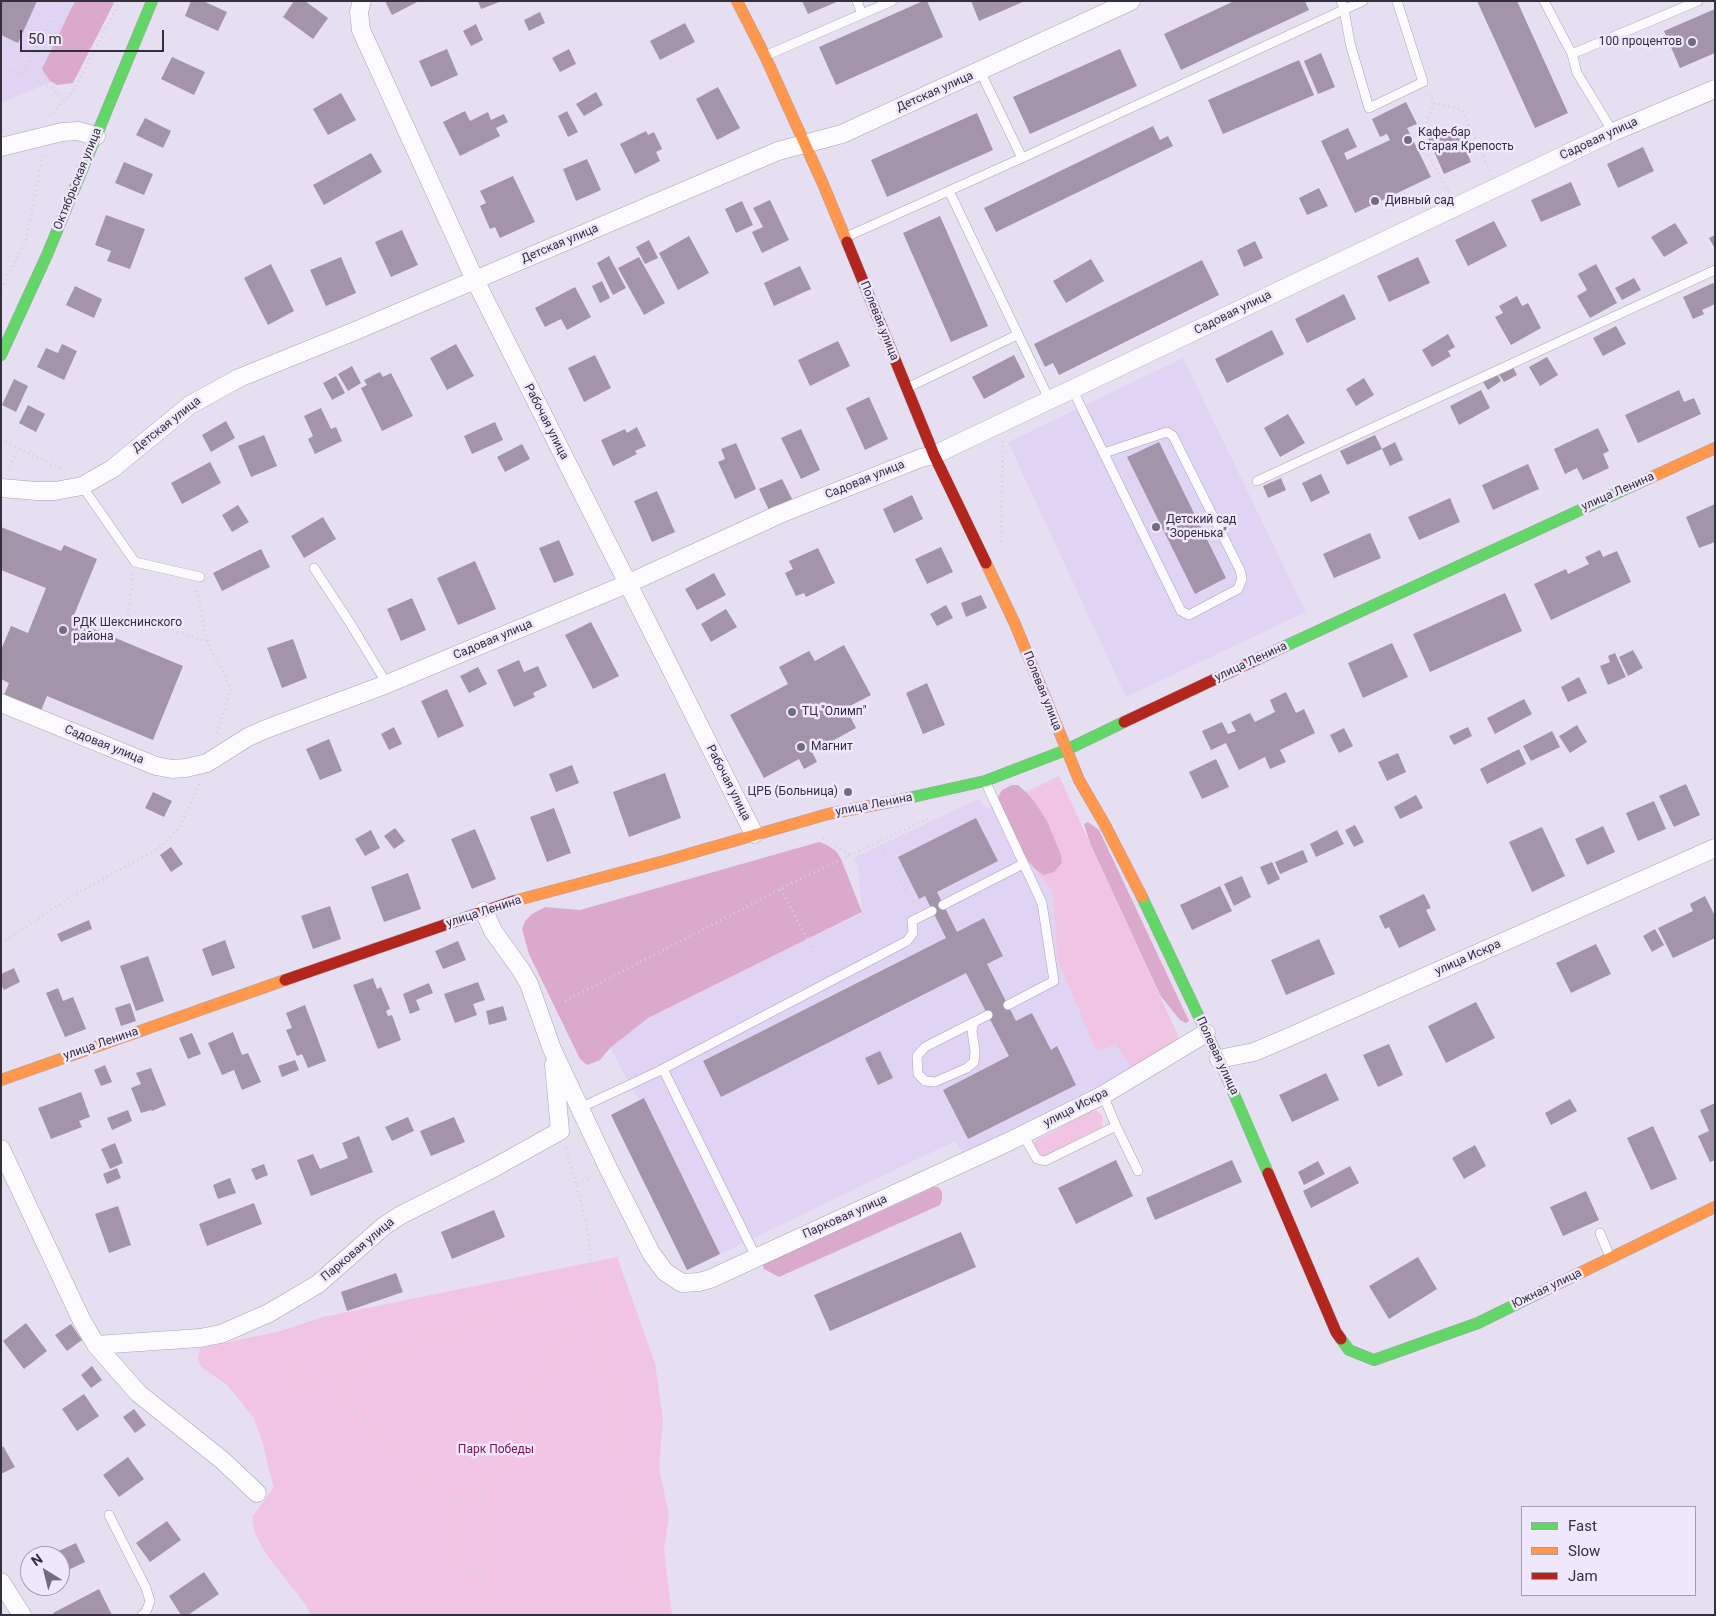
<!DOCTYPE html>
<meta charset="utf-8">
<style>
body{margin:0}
#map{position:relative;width:1716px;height:1616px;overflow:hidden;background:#e6dff2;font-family:Roboto,sans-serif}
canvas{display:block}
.frame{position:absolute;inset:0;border:2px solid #342f3c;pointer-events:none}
.legend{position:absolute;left:1521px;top:1506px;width:175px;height:90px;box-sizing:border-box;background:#efe7fc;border:1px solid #a49daf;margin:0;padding:6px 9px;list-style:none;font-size:15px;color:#342f3c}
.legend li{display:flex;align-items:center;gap:10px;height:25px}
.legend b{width:25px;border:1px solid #a49daf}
.north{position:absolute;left:20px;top:1546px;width:50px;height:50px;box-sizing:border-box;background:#efe7fc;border:1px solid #a49daf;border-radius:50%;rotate:324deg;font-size:14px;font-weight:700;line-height:20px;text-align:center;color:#342f3c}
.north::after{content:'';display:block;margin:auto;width:18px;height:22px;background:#726d7c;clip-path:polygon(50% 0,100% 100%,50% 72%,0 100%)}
.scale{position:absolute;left:20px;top:30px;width:144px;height:22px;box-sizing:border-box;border:2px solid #342f3c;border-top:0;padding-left:6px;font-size:15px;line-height:18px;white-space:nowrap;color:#342f3c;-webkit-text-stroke:4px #efe7fc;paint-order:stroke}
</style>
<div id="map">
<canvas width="1716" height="1616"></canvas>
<div class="frame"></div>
<ul class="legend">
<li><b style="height:6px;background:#63d668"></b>Fast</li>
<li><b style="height:6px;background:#ff974d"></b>Slow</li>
<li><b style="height:6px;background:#b3261e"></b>Jam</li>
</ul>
<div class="north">N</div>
<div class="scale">50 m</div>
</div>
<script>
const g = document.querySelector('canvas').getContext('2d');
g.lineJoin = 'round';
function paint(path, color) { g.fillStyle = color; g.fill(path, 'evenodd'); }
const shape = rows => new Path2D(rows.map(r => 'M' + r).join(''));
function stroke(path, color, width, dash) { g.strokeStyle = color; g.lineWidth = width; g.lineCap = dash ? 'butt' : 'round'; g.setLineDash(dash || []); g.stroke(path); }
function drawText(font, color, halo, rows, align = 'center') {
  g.font = font + ' Roboto,sans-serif'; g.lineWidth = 5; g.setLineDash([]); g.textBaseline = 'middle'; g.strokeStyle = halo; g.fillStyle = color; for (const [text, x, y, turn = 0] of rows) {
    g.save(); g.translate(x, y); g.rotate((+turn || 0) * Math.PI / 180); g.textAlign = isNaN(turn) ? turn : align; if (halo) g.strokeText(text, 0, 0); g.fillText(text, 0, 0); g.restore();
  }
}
const built = shape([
 [1,1,103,1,63,77,1,103],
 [1183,358,1306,612,1126,697,1008,442],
 [1059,776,1179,1038,1132,1069,963,1154,955,1141,687,1270,611,1115,639,1101,610,1048,648,1018,862,913,858,867,853,858,978,799,987,809]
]);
const green = shape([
 [1059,776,1179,1038,1132,1069,1116,1044,1100,1051,1095,1048,1058,960,1052,889,1045,883,1036,870,1044,875,1062,863,1061,855,1027,793],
 [1095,1109,1103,1116,1102,1127,1046,1155,1039,1155,1034,1144,1035,1141],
 [617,1257,655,1363,663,1420,659,1467,669,1516,664,1550,672,1615,311,1615,305,1604,266,1554,255,1534,252,1517,274,1487,268,1467,263,1443,253,1417,227,1385,201,1367,198,1359,200,1348,281,1331,323,1317]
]);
const forest = shape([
 [75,1,115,1,73,83,57,85,50,81,42,69],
 [1012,785,1018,785,1027,793,1036,804,1047,821,1061,855,1062,863,1054,872,1044,875,1036,870,1028,861,1002,810,998,797,1002,790],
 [1088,822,1099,830,1189,1021,1186,1023,1180,1020,1160,995,1090,843,1084,824],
 [819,842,827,845,836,851,841,859,862,912,648,1018,610,1048,600,1060,587,1065,580,1059,529,954,522,929,525,921,532,914,545,907,580,910],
 [934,1187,938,1187,942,1192,942,1199,940,1205,779,1277,764,1269,762,1263,779,1254,837,1231]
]);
const building = shape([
 [1,1,37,1,18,43,1,35],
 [191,1,203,1,227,12,218,31,185,16],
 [294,1,305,1,328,18,313,39,283,17],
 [385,1,419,1,392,15],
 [478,1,502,1,481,9],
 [802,1,839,1,808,14],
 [923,1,927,1,943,37,836,85,819,47],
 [971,1,1025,1,979,21],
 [1234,1,1305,1,1309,10,1181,70,1164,34],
 [1477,1,1517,1,1568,113,1535,128],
 [1715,9,1715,53,1680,68,1664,31],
 [540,12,545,23,529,31,524,20],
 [685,23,695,42,660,60,650,41],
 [476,24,483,40,471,46,463,31],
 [447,49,458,75,431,87,419,61],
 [569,49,576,64,560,72,552,58],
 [1120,49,1137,86,1030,134,1013,97],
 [1321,53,1335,87,1318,94,1304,61],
 [172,57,205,72,194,95,161,79],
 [1299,60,1314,95,1223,134,1208,100],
 [718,87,740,128,717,140,696,99],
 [596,92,603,105,584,116,576,104],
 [341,93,356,120,328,135,313,109],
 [1406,102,1417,124,1407,128,1431,177,1355,213,1321,141,1348,128,1357,147,1344,153,1347,160,1390,140,1387,134,1380,137,1372,119],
 [465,111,470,121,488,112,491,120,504,114,508,122,496,128,500,136,460,156,443,122],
 [567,111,578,132,568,137,558,116],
 [977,113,993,150,887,197,871,160],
 [145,118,171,131,163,148,136,135],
 [1153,126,1160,140,1168,136,1173,146,996,232,984,208],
 [1456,126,1471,162,1444,174,1428,138],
 [646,131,648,135,654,132,662,149,656,152,660,161,635,174,620,144],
 [1643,147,1654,171,1618,188,1607,164],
 [371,153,382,172,324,205,313,185],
 [587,159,601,190,576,201,563,169],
 [124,162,153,174,144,195,115,183],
 [513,176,535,222,500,238,495,227,490,229,480,206,486,203,480,191],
 [1571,182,1581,205,1541,222,1531,200],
 [1319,188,1328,206,1307,215,1299,198],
 [770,200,789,240,762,253,752,232,763,227,753,208],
 [742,201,753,225,736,233,725,209],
 [106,215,145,229,130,269,107,261,111,251,95,245],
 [940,216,988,326,951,342,903,233],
 [1494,221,1507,246,1468,266,1455,240],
 [1675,223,1688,243,1664,257,1651,237],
 [402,230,418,265,391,277,375,242],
 [1715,235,1715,249,1709,238],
 [689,236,709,273,678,290,659,253],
 [649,240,658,258,645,264,636,247],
 [1255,241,1263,258,1244,267,1237,250],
 [609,256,626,288,613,295,597,263],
 [341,257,356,293,326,306,310,270],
 [639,257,665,303,644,315,618,268],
 [1418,257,1430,283,1389,302,1377,276],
 [1091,259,1104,281,1066,303,1053,281],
 [1202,260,1219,295,1059,375,1053,363,1045,367,1034,344],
 [271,264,294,311,268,325,244,278],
 [1596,264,1617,303,1590,318,1577,296,1587,290,1578,274],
 [800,266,811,289,774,306,764,283],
 [1634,278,1641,290,1622,300,1615,288],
 [602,281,610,298,600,303,592,286],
 [1713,283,1715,287,1715,304,1702,310,1704,314,1693,319,1683,297],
 [75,286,102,299,94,318,66,305],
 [575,287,591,317,567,330,561,319,545,327,535,308],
 [1344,294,1356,319,1307,343,1295,319],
 [1517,296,1522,306,1528,303,1541,328,1511,345,1495,317,1503,313,1499,306],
 [1616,326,1626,344,1603,356,1593,338],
 [1272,330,1284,354,1227,383,1215,359],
 [1448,334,1455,347,1448,351,1451,356,1432,367,1422,350],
 [838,341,850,366,810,386,798,360],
 [62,344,77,351,64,380,37,367,46,348,58,353],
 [456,344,474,376,447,390,430,358],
 [595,355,611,388,584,402,568,368],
 [1014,355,1025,377,984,399,972,377],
 [1547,357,1558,375,1540,386,1529,367],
 [1512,365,1517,375,1504,382,1498,373],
 [352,366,361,383,348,391,338,374],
 [380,372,383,377,391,373,413,416,382,431,361,388,367,385,364,380],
 [1497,374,1501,381,1488,390,1483,382],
 [336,376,345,393,332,400,323,383],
 [1364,378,1374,395,1356,406,1346,389],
 [14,379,28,386,16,412,2,405],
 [1481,390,1490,408,1459,425,1450,406],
 [1679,390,1684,402,1694,398,1701,414,1638,443,1625,415],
 [869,397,888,439,865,450,846,408],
 [28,405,45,414,36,432,19,423],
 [321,408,331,429,336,427,342,441,315,454,308,439,313,436,304,416],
 [1288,414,1305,443,1280,457,1264,428],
 [226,421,235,438,211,452,202,435],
 [495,422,503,440,472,454,464,436],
 [637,427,646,446,635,451,637,454,613,466,601,440,625,429,627,433],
 [1598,428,1609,451,1603,454,1609,468,1583,480,1577,468,1565,474,1554,449],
 [801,429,820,470,801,479,781,438],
 [264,435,277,466,251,477,238,446],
 [1375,435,1382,449,1347,465,1340,451],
 [1159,442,1226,578,1195,594,1127,457],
 [1395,442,1403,460,1390,466,1382,449],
 [736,443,756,489,735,499,718,462,725,459,721,449],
 [522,444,530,459,505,472,497,457],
 [210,462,221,483,182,504,171,483],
 [1528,464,1539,489,1493,510,1482,485],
 [1321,474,1330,493,1311,502,1302,483],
 [1281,478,1286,490,1268,498,1263,486],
 [782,479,792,499,769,510,759,489],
 [657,491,675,532,652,542,634,501],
 [912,495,923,519,894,533,883,509],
 [1450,498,1460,522,1419,540,1408,517],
 [1715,504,1715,542,1699,548,1686,517],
 [238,505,249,522,232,532,222,515],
 [323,517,336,539,304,558,291,536],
 [1,527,61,551,64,545,97,559,72,620,183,666,153,740,47,696,40,713,3,697,9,683,1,679,1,650,11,626,28,633,46,588,1,570],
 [1370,533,1381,558,1334,578,1323,554],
 [559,540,574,575,554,583,539,548],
 [941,547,953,572,927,584,915,559],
 [818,548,835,583,806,597,804,593,796,596,785,573,793,569,789,561],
 [261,549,270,567,222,591,213,573],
 [1600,550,1603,557,1617,551,1631,582,1551,620,1534,584,1566,569,1568,574,1589,564,1585,557],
 [475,561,496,609,458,625,437,578],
 [714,573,726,595,697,610,685,589],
 [1505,593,1522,631,1430,672,1413,634],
 [981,595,987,608,966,617,961,603],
 [412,598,426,630,401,641,387,609],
 [946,605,953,618,937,626,930,614],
 [726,609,737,627,711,642,701,624],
 [591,622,619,676,593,689,565,635],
 [293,639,307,678,282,688,267,648],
 [1392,643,1408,677,1363,698,1348,663],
 [844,645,871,695,846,708,856,728,812,752,817,762,804,769,799,759,764,778,730,715,788,684,779,667,809,651,815,661],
 [1633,650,1643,668,1628,676,1619,657],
 [1615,653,1626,677,1608,685,1600,666,1610,662,1608,656],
 [519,660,524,672,538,666,547,686,533,693,535,697,514,707,497,670],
 [478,667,487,684,469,693,460,676],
 [1579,677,1587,693,1568,702,1561,687],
 [927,683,945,725,923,734,906,693],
 [447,689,464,726,438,738,421,701],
 [1286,692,1296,713,1304,709,1315,733,1280,750,1286,762,1270,769,1265,757,1239,770,1226,743,1211,750,1202,731,1222,722,1228,734,1236,731,1231,722,1250,713,1255,722,1275,712,1270,700],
 [1524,699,1532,714,1495,734,1487,718],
 [1577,725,1587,742,1570,753,1559,736],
 [394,727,402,744,389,750,381,734],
 [1468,727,1472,736,1454,745,1449,736],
 [1344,728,1353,746,1339,753,1330,735],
 [1552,731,1560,747,1531,761,1523,746],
 [329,739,342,771,320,780,306,749],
 [1519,749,1526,764,1487,784,1480,769],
 [1398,753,1406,772,1387,781,1378,762],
 [1216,759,1229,787,1202,799,1189,772],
 [572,765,579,783,556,792,549,774],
 [665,773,681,818,629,837,613,792],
 [1686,784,1700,815,1674,827,1659,796],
 [153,792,172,801,164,817,145,808],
 [1416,795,1423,808,1400,819,1394,807],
 [1654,801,1666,829,1638,841,1626,813],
 [554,808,571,853,547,862,530,817],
 [976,818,998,861,937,892,957,932,984,918,1003,956,987,964,1016,1021,1032,1013,1051,1050,1057,1046,1076,1085,968,1139,943,1090,1009,1056,966,973,721,1097,703,1061,946,938,925,896,919,899,898,857],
 [1355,825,1364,842,1354,847,1345,830],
 [1603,826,1615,852,1587,865,1575,839],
 [1542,827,1565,876,1532,892,1509,842],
 [395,828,405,841,394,849,384,836],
 [475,829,496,879,472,889,451,839],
 [371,830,380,848,365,856,355,839],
 [1337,830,1344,844,1316,857,1310,844],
 [171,847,183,864,171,872,160,855],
 [1303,850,1308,862,1280,874,1275,862],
 [1272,862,1280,879,1268,885,1260,867],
 [408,873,421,909,384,922,371,887],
 [1242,876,1251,897,1234,906,1224,884],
 [1220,886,1232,911,1192,930,1180,905],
 [1424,894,1431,908,1426,910,1436,930,1399,948,1389,927,1385,929,1379,916],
 [1705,896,1715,916,1715,938,1673,958,1658,928,1693,911,1690,904],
 [330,906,341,939,313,949,301,916],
 [89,920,92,929,61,942,57,934],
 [1655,929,1664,945,1652,952,1643,936],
 [1319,939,1335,974,1286,995,1271,960],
 [225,940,235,968,212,976,202,949],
 [458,941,466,960,443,969,435,951],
 [1596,944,1611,974,1571,993,1556,963],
 [148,956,164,1001,136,1011,120,966],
 [14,968,20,982,4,990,1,985,1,974],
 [373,978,377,989,381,987,390,1009,386,1011,388,1016,392,1015,401,1040,378,1049,353,985],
 [478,982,485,1000,473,1004,477,1015,455,1023,444,994],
 [429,983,433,993,416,1000,420,1010,410,1014,403,994],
 [58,988,63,1001,73,997,86,1029,65,1037,46,993],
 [1476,1002,1495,1038,1446,1063,1428,1026],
 [130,1003,136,1021,121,1026,115,1008],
 [305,1005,326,1061,308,1068,302,1054,297,1056,286,1030,292,1028,286,1013],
 [503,1006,507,1020,489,1025,486,1011],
 [233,1032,242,1055,248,1053,261,1082,242,1090,234,1070,222,1075,208,1043],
 [192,1033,201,1054,188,1059,179,1038],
 [1389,1044,1403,1075,1378,1087,1363,1055],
 [880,1051,893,1078,878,1085,865,1058],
 [295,1060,299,1070,282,1077,278,1066],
 [105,1065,112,1082,101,1086,94,1070],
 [151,1068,166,1105,152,1111,151,1110,141,1113,131,1088,141,1084,136,1073],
 [1326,1073,1339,1100,1292,1122,1279,1095],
 [81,1092,90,1117,79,1121,82,1127,51,1139,38,1108],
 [644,1098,720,1254,687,1270,611,1115],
 [1570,1099,1577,1111,1551,1125,1545,1113],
 [1715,1103,1715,1160,1710,1162,1698,1136,1709,1131,1700,1110],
 [128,1110,132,1121,112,1130,107,1118],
 [408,1117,414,1131,392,1141,385,1127],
 [454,1117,465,1142,431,1156,420,1131],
 [1653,1126,1677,1179,1651,1190,1627,1138],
 [359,1136,373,1172,311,1196,297,1160,313,1154,320,1169,348,1158,342,1143],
 [115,1143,123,1163,110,1169,101,1149],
 [1475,1145,1486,1166,1464,1179,1452,1158],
 [1116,1160,1133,1196,1076,1224,1058,1188],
 [1232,1160,1242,1182,1155,1220,1146,1198],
 [1318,1161,1325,1174,1304,1185,1298,1172],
 [264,1164,268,1175,256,1180,251,1169],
 [1350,1166,1359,1183,1311,1208,1303,1191],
 [117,1168,121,1178,107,1184,103,1174],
 [230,1178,236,1193,218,1199,213,1185],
 [1586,1191,1599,1220,1563,1236,1550,1207],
 [254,1203,262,1224,207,1246,199,1224],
 [118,1206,131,1245,109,1253,95,1214],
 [494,1210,505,1237,452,1259,441,1232],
 [961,1232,976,1267,830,1331,814,1295],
 [1418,1257,1437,1289,1389,1319,1369,1286],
 [396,1273,403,1292,347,1311,341,1292],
 [26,1323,47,1351,24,1369,3,1341],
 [71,1324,82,1340,67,1351,55,1335],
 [92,1366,102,1380,91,1388,81,1375],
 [84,1394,99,1416,77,1431,62,1409],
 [134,1409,146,1425,135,1433,123,1417],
 [3,1446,15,1467,1,1474,1,1448],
 [128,1457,144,1479,119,1497,103,1475],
 [167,1521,181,1540,150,1562,136,1543],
 [76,1543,85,1562,60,1574,60,1556,48,1556],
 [204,1572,219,1594,188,1615,181,1615,169,1596],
 [99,1589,112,1615,55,1615,53,1613]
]);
const path = shape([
 [1,65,52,88,64,101],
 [23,75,60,1],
 [1429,94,1434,103,1453,107,1462,110,1490,171],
 [1434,103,1423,131,1428,154,1447,190,1450,189],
 [50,116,75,89,120,1],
 [1,289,26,240,43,155],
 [1,440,64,470],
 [8,471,18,448],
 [1001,542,1003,441],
 [133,574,128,617,207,641],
 [197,591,207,641,231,688,216,735],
 [823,838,850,855],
 [878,841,915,906],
 [781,889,824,971],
 [1,943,74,895,161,847,180,826,191,804,199,784],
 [565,1001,810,874,930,818],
 [566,1148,576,1184],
 [303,1372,308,1386,292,1392,287,1378,303,1372],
 [305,1379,336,1370],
 [479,1497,592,1282,645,1615],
 [458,1502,479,1497,495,1566,465,1571,450,1505,458,1502,352,1410,336,1370,592,1282,589,1236,576,1184,592,1177],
 [480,1568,491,1615]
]);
const lane = shape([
 [857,1,862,14],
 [1341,1,1344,9,1350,43,1369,108,1423,82,1397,1],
 [1544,1,1572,54,1577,73,1613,132],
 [1572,54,1698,1],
 [765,56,892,1],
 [980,71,1022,158],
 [949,191,1050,401],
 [846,237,1022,158,1363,1],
 [909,387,1017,335],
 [1073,390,1081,407,1181,611,1189,615,1238,589,1242,579,1240,570,1173,436,1167,432,1104,453],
 [1257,481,1715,270],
 [82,486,135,562,200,577],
 [314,568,350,623,387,684],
 [985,781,1042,903,1054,981,1008,1005],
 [943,905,1023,864],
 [974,1022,972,1031,975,1051,974,1062,967,1068,935,1082,925,1081,918,1074,917,1056,925,1047,988,1015],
 [663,1069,756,1257],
 [1103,1095,1116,1126,1138,1171],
 [580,1108,659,1071,907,941,913,933,912,921,932,911],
 [1023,1135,1037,1159,1045,1161,1116,1126],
 [1600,1233,1610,1257],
 [109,1515,146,1588,150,1601,146,1612,142,1615]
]);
const street = shape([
 [362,1,359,12,361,30,475,280,754,834],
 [1,147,62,132,78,131,96,136],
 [1,488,37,491,55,491,82,486,112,469,190,405,239,378,355,331,778,151,842,134,1131,1],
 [1,703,156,766,172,769,186,768,207,763,248,737,266,729,387,684,627,584,780,514,921,458,934,455,1613,132,1715,89],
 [484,911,493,931,521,970,529,984,552,1049,609,1170,651,1253,665,1272,682,1283,699,1282,710,1279,1008,1142,1103,1095,1206,1033],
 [1219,1059,1254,1052,1287,1038,1715,848],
 [1,1149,81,1319,96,1345,138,1393,222,1460,257,1493],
 [96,1345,200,1338,221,1334,269,1313,318,1284,384,1226,401,1215,490,1170,560,1131,554,1065],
 [1,1582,22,1615]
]);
const fast = shape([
 [1,355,47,255,152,1],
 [1281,648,1641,482],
 [890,802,985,781,1066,750,1124,722],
 [1142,897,1219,1059,1268,1173],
 [1341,1339,1349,1350,1374,1360,1478,1323,1547,1289]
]);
const slow = shape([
 [737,1,765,56,823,184,847,242],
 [1641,482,1715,448],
 [986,563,1015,624,1079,780,1105,825,1142,897],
 [514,901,664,861,828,814,890,802],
 [1,1080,285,980],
 [1547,1289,1715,1207]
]);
const jam = shape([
 [847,242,934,455,986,563],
 [1124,722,1281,648],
 [285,980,514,901],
 [1268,1173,1336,1332,1341,1339]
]);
const markers = [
 [1692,42,5,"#726d7c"],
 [1408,140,5,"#726d7c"],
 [1375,201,5,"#726d7c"],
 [1156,527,5,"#726d7c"],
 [63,630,5,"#726d7c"],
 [792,712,5,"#726d7c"],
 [801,747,5,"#726d7c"],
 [848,792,5,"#726d7c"]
];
const poiNames = [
 ["100 процентов",1682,42,"right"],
 ["Кафе-бар",1418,133],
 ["Старая Крепость",1418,147],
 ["Дивный сад",1385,201],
 ["Детский сад",1166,520],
 ["\"Зоренька\"",1166,534],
 ["РДК Шекснинского",73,623],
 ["района",73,637],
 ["ТЦ \"Олимп\"",802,712],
 ["Магнит",811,747],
 ["ЦРБ (Больница)",838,792,"right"]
];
const streetNames = [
 ["Детская улица",935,92,-24],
 ["Садовая улица",1599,139,-25],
 ["Октябрьская улица",78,179,-68],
 ["Детская улица",560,244,-23],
 ["Садовая улица",1233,313,-26],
 ["Полевая улица",879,321,68],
 ["Рабочая улица",546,422,63],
 ["Детская улица",167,425,-38],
 ["Садовая улица",865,480,-22],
 ["улица Ленина",1618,492,-24],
 ["Садовая улица",493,640,-23],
 ["улица Ленина",1251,662,-25],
 ["Полевая улица",1042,691,68],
 ["Садовая улица",104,745,22],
 ["Рабочая улица",728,783,63],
 ["улица Ленина",874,805,-11],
 ["улица Ленина",484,912,-18],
 ["улица Искра",1468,958,-24],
 ["улица Ленина",101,1044,-19],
 ["Полевая улица",1217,1056,65],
 ["улица Искра",1076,1108,-27],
 ["Парковая улица",845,1217,-24],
 ["Парковая улица",358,1250,-40],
 ["Южная улица",1547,1289,-26]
];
const parkNames = [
 ["Парк Победы",496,1450]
];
paint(built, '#dfd4f4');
paint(green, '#f2c4e4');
paint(forest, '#dba9cc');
paint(building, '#a394a9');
stroke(lane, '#a8a2b1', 10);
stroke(street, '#a8a2b1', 19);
stroke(fast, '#a8a2b1', 12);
stroke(slow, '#a8a2b1', 12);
stroke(jam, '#a8a2b1', 12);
stroke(path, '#d3d1d7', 3, [1, 4]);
stroke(lane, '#fbfafd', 9);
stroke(street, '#fbfafd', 18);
stroke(fast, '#63d668', 11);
stroke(slow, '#ff974d', 11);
stroke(jam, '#b3261e', 11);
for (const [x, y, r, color] of markers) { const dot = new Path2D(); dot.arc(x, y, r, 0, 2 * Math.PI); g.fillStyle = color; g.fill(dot); stroke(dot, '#efe7fc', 2); }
drawText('12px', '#342f3c', '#efe7fc', poiNames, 'left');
drawText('12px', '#342f3c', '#efe7fc', streetNames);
drawText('12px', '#7a1357', '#efe7fc', parkNames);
</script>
